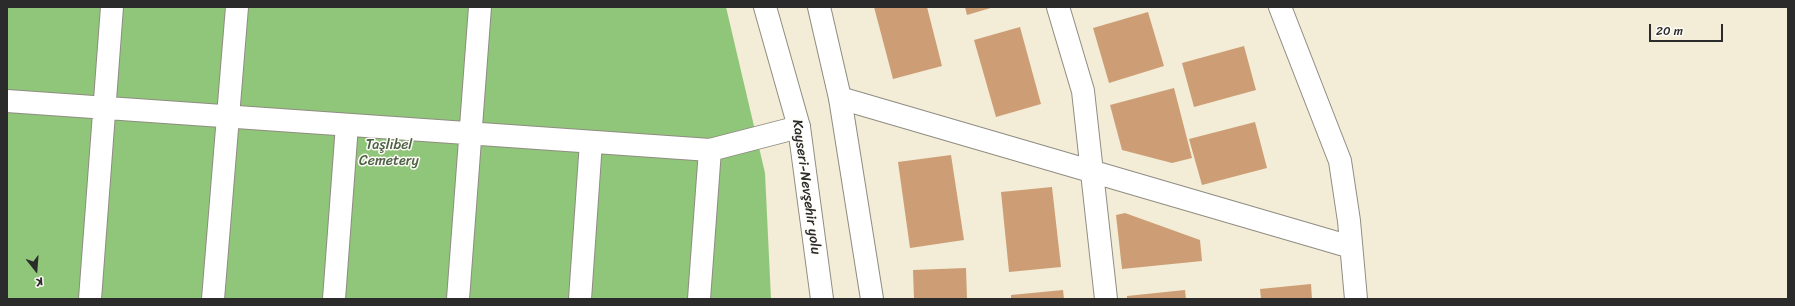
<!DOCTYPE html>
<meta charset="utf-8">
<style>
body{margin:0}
#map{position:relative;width:1795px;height:306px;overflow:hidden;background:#f3ecd7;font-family:Sriracha,sans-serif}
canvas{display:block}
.frame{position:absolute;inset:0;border:8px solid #2b2b2b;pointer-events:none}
.north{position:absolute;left:16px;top:250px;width:40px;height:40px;-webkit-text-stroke:3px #fdfcf7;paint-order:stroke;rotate:163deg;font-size:11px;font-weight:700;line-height:16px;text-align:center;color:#2b2b2b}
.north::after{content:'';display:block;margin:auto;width:14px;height:18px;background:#2b2b2b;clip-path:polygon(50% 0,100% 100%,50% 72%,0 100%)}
.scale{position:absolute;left:1649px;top:24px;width:74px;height:18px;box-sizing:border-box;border:2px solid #2b2b2b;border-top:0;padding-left:5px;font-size:12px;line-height:14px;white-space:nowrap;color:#2b2b2b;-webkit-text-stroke:3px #fdfcf7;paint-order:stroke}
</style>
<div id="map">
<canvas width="1795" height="306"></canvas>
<div class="frame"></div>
<div class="north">K</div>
<div class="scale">20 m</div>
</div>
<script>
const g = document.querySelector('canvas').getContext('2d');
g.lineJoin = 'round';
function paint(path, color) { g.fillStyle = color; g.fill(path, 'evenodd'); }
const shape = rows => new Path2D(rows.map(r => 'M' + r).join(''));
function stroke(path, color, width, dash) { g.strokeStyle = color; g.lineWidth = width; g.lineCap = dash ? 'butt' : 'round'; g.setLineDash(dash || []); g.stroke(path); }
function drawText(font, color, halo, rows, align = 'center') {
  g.font = font + ' Sriracha,sans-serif'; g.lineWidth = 3; g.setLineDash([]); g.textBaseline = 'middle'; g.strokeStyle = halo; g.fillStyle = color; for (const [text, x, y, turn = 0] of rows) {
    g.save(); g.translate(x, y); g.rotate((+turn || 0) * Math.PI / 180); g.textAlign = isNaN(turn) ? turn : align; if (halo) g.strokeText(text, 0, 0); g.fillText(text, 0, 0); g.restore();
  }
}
const green = shape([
 [7,7,726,7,765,173,771,299,7,299]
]);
const building = shape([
 [874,7,927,7,942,66,893,79],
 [965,7,994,7,967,15],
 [1148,12,1164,66,1109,83,1093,28],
 [1020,27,1041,104,996,117,974,40],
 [1244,46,1256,90,1194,107,1182,63],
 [1174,88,1192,158,1172,163,1122,150,1110,105],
 [1255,122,1267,168,1202,185,1189,139],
 [951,155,964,240,910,248,898,162],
 [1052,187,1061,267,1009,272,1001,192],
 [1125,213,1200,240,1202,261,1122,269,1116,215],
 [966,268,967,299,914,299,913,270],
 [1311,284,1312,299,1261,299,1260,289],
 [1063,290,1064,299,1011,299,1011,295],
 [1185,290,1186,299,1127,299,1127,296]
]);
const minor = shape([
 [1058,7,1083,91,1106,299],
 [1280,7,1340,161,1349,221,1356,299],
 [840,98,1351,247],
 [7,101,710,150,799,127],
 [90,299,112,7],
 [213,299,237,7],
 [334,299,347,125],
 [458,299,480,7],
 [580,299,591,142],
 [699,299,710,150]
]);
const highway = shape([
 [765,7,799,127,822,299],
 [819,7,840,98,872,299]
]);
const parkNames = [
 ["Taşlıbel",389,145],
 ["Cemetery",389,161]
];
const streetNames = [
 ["Kayseri-Nevşehir yolu",806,187,82]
];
paint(green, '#90c679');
paint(building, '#cd9e75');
stroke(minor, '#8f8c81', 24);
stroke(highway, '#8f8c81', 24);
stroke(minor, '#fff', 22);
stroke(highway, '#fff', 22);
drawText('14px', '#4e6146', '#fdfcf7', parkNames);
drawText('14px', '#2b2b2b', '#fdfcf7', streetNames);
</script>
